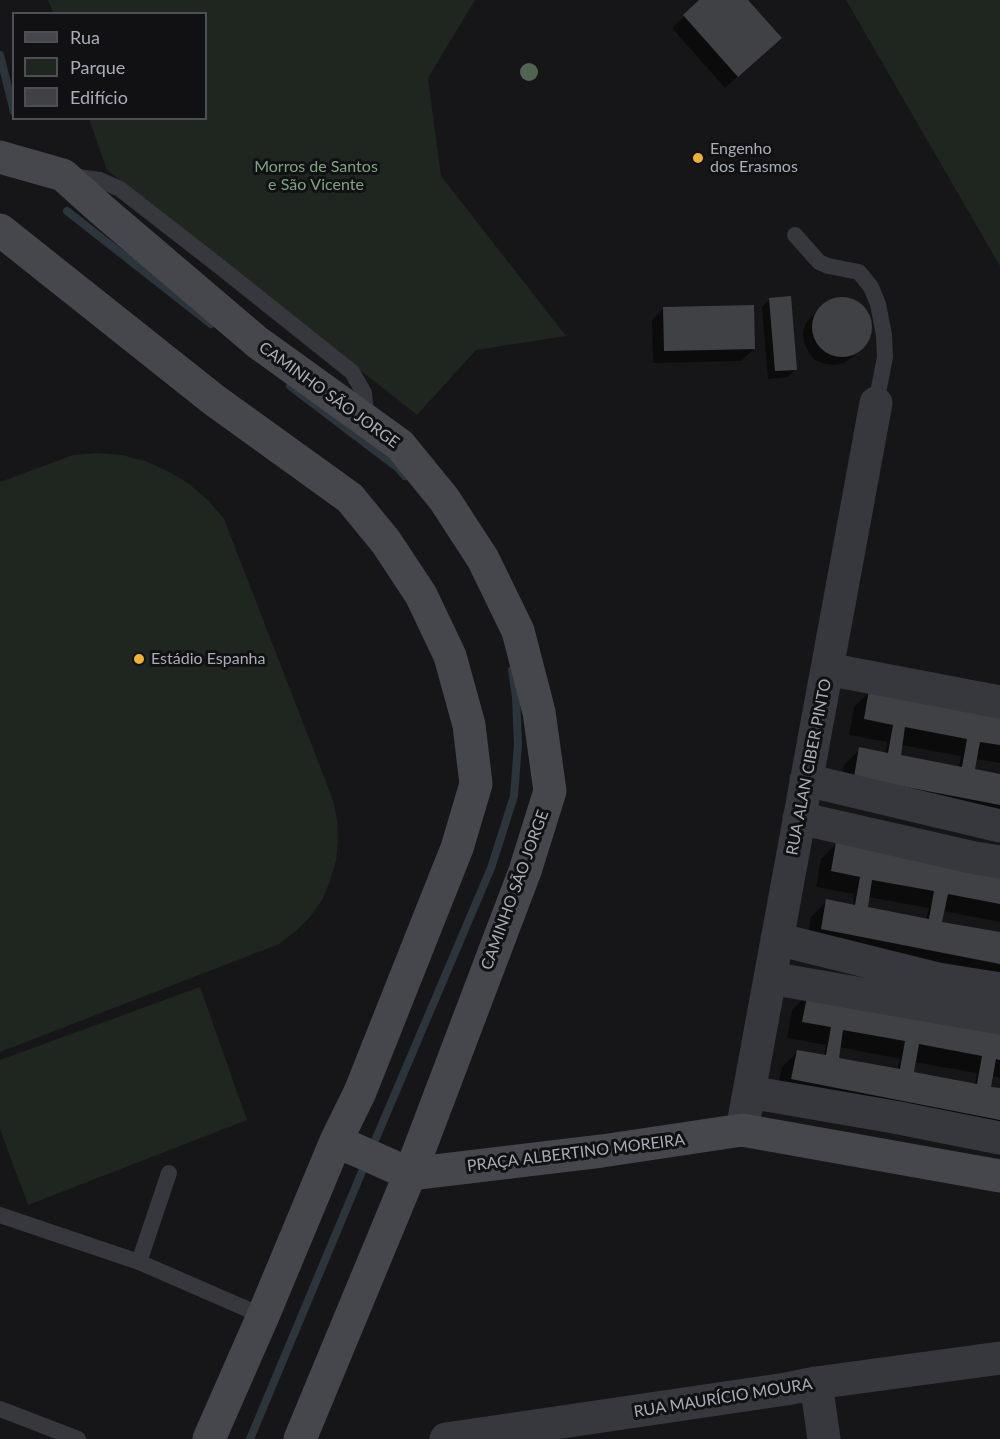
<!DOCTYPE html>
<meta charset="utf-8">
<style>
body{margin:0}
#map{position:relative;width:1000px;height:1439px;overflow:hidden;background:#161618;font-family:Lato,sans-serif}
canvas{display:block}
.legend{position:absolute;left:12px;top:12px;width:195px;height:108px;box-sizing:border-box;background:#111113;border:2px solid #4d4f55;margin:0;padding:8px 10px;list-style:none;font-size:18px;color:#a8adb8}
.legend li{display:flex;align-items:center;gap:12px;height:30px}
.legend b{width:30px;border:2px solid #4d4f55}
</style>
<div id="map">
<canvas width="1000" height="1439"></canvas>
<ul class="legend">
<li><b style="height:8px;background:#45474d"></b>Rua</li>
<li><b style="height:16px;background:#1e261f"></b>Parque</li>
<li><b style="height:16px;background:#404145"></b>Edifício</li>
</ul>
</div>
<script>
const g = document.querySelector('canvas').getContext('2d');
g.lineJoin = 'round';
function paint(path, color) { g.fillStyle = color; g.fill(path, 'evenodd'); }
const shape = rows => new Path2D(rows.map(r => 'M' + r).join(''));
function stroke(path, color, width, dash) { g.strokeStyle = color; g.lineWidth = width; g.lineCap = dash ? 'butt' : 'round'; g.setLineDash(dash || []); g.stroke(path); }
function drawText(font, color, halo, rows, align = 'center') {
  g.font = font + ' Lato,sans-serif'; g.lineWidth = 6; g.setLineDash([]); g.textBaseline = 'middle'; g.strokeStyle = halo; g.fillStyle = color; for (const [text, x, y, turn = 0] of rows) {
    g.save(); g.translate(x, y); g.rotate((+turn || 0) * Math.PI / 180); g.textAlign = isNaN(turn) ? turn : align; if (halo) g.strokeText(text, 0, 0); g.fillText(text, 0, 0); g.restore();
  }
}
const green = shape([
 [48,0,475,0,428,78,441,176,566,336,476,350,417,415,107,170,89,119,206,118,206,14,53,13],
 [846,0,1000,0,1000,266],
 [97,453,122,455,145,461,168,471,189,484,208,500,224,519,333,800,337,820,338,841,336,861,330,881,322,900,310,917,296,931,279,944,0,1052,0,482,73,455],
 [200,987,247,1120,28,1205,0,1129,0,1060]
]);
const shadow = shape([
 [702,0,746,0,767,50,725,88,672,28],
 [840,298,850,299,859,304,866,311,870,320,871,331,868,340,853,357,844,363,835,365,825,364,815,360,809,353,804,343,803,333,806,323,821,306,830,300],
 [770,299,796,369,788,377,768,379,762,307],
 [664,308,754,349,741,361,653,363,652,320],
 [870,691,1000,716,1000,763,976,759,972,770,1000,776,1000,824,838,792,844,765,860,749,885,754,887,742,849,735,854,707],
 [901,745,961,756,959,768,898,756],
 [837,843,1000,875,1000,922,943,911,941,923,1000,934,1000,983,806,945,811,917,827,901,853,906,854,894,816,887,821,859],
 [868,897,929,908,926,920,866,908],
 [808,994,1000,1030,1000,1078,991,1076,988,1088,1000,1090,1000,1139,776,1095,782,1067,798,1051,824,1056,826,1045,787,1038,792,1010],
 [839,1047,900,1059,897,1070,836,1059],
 [914,1062,977,1073,975,1085,911,1073]
]);
const stream = shape([
 [0,55,14,112],
 [67,211,211,324],
 [290,386,398,468,405,476],
 [371,1150,491,868,514,796,518,744,516,697,512,670],
 [250,1439,366,1162]
]);
const building = shape([
 [699,0,748,0,782,38,738,77,683,15],
 [791,296,797,370,775,371,769,298],
 '812 327a30 30 0 1 1 60 0a30 30 0 1 1-60 0Z',
 [754,305,755,349,664,351,663,307],
 [869,689,1000,714,1000,745,980,742,975,769,1000,774,1000,805,854,777,859,747,888,753,893,725,864,719],
 [905,727,967,739,962,767,901,755],
 [836,842,1000,873,1000,904,948,894,942,922,1000,932,1000,964,821,929,826,899,855,905,860,877,831,871],
 [872,880,934,891,929,919,868,907],
 [808,992,1000,1029,1000,1060,996,1059,991,1087,1000,1088,1000,1120,791,1079,797,1050,826,1055,831,1027,802,1022],
 [843,1030,905,1041,900,1069,839,1058],
 [919,1044,982,1056,977,1084,914,1072]
]);
const lane = shape([
 [70,176,100,180,120,189,219,266,352,372,364,393,367,421],
 [795,235,819,262,828,266,859,272,871,287,878,304,884,335,885,357,876,403],
 [0,1215,139,1262,263,1316],
 [139,1262,169,1173],
 [0,1409,78,1439]
]);
const street = shape([
 [827,669,1000,702],
 [806,780,1000,826],
 [799,818,975,858,1000,862],
 [777,939,938,979,1000,989],
 [770,978,1000,1018],
 [749,1092,894,1117,1000,1138],
 [742,1130,876,403],
 [816,1383,824,1439],
 [446,1439,786,1389,816,1383,1000,1358]
]);
const secondary = shape([
 [0,157,63,175,102,210,257,342,400,445,444,499,483,559,518,631,539,712,550,791,525,871,410,1174,300,1439],
 [0,230,214,400,350,498,386,542,421,595,450,656,469,725,476,784,457,848,360,1092,336,1141,263,1316,209,1439],
 [336,1141,410,1174],
 [410,1174,602,1151,742,1130,1000,1176]
]);
const trees = [
 [529,72]
];
const markers = [
 [698,158,6,"#f2b134"],
 [139,659,6,"#f2b134"]
];
const poiNames = [
 ["Engenho",710,149],
 ["dos Erasmos",710,167],
 ["Estádio Espanha",151,659]
];
const parkNames = [
 ["Morros de Santos",316,167],
 ["e São Vicente",316,185]
];
const streetNames = [
 ["CAMINHO SÃO JORGE",329,395,36],
 ["RUA ALAN CIBER PINTO",809,767,-79],
 ["CAMINHO SÃO JORGE",515,890,-70],
 ["PRAÇA ALBERTINO MOREIRA",576,1153,-7],
 ["RUA MAURÍCIO MOURA",723,1398,-9]
];
paint(green, '#1e261f');
paint(shadow, '#0007');
stroke(stream, '#2c353c', 8);
paint(building, '#404145');
stroke(lane, '#37383d', 16);
stroke(street, '#37383d', 33);
stroke(secondary, '#45474d', 33);
g.fillStyle = '#506452';
for (const [x, y] of trees) { g.beginPath(); g.arc(x, y, 9, 0, 2 * Math.PI); g.fill(); }
for (const [x, y, r, color] of markers) { const dot = new Path2D(); dot.arc(x, y, r, 0, 2 * Math.PI); g.fillStyle = color; g.fill(dot); stroke(dot, '#111113', 2); }
drawText('16px', '#a8adb8', '#111113', poiNames, 'left');
drawText('16px', '#7fa381', '#111113', parkNames);
drawText('16px', '#a8adb8', '#111113', streetNames);
</script>
